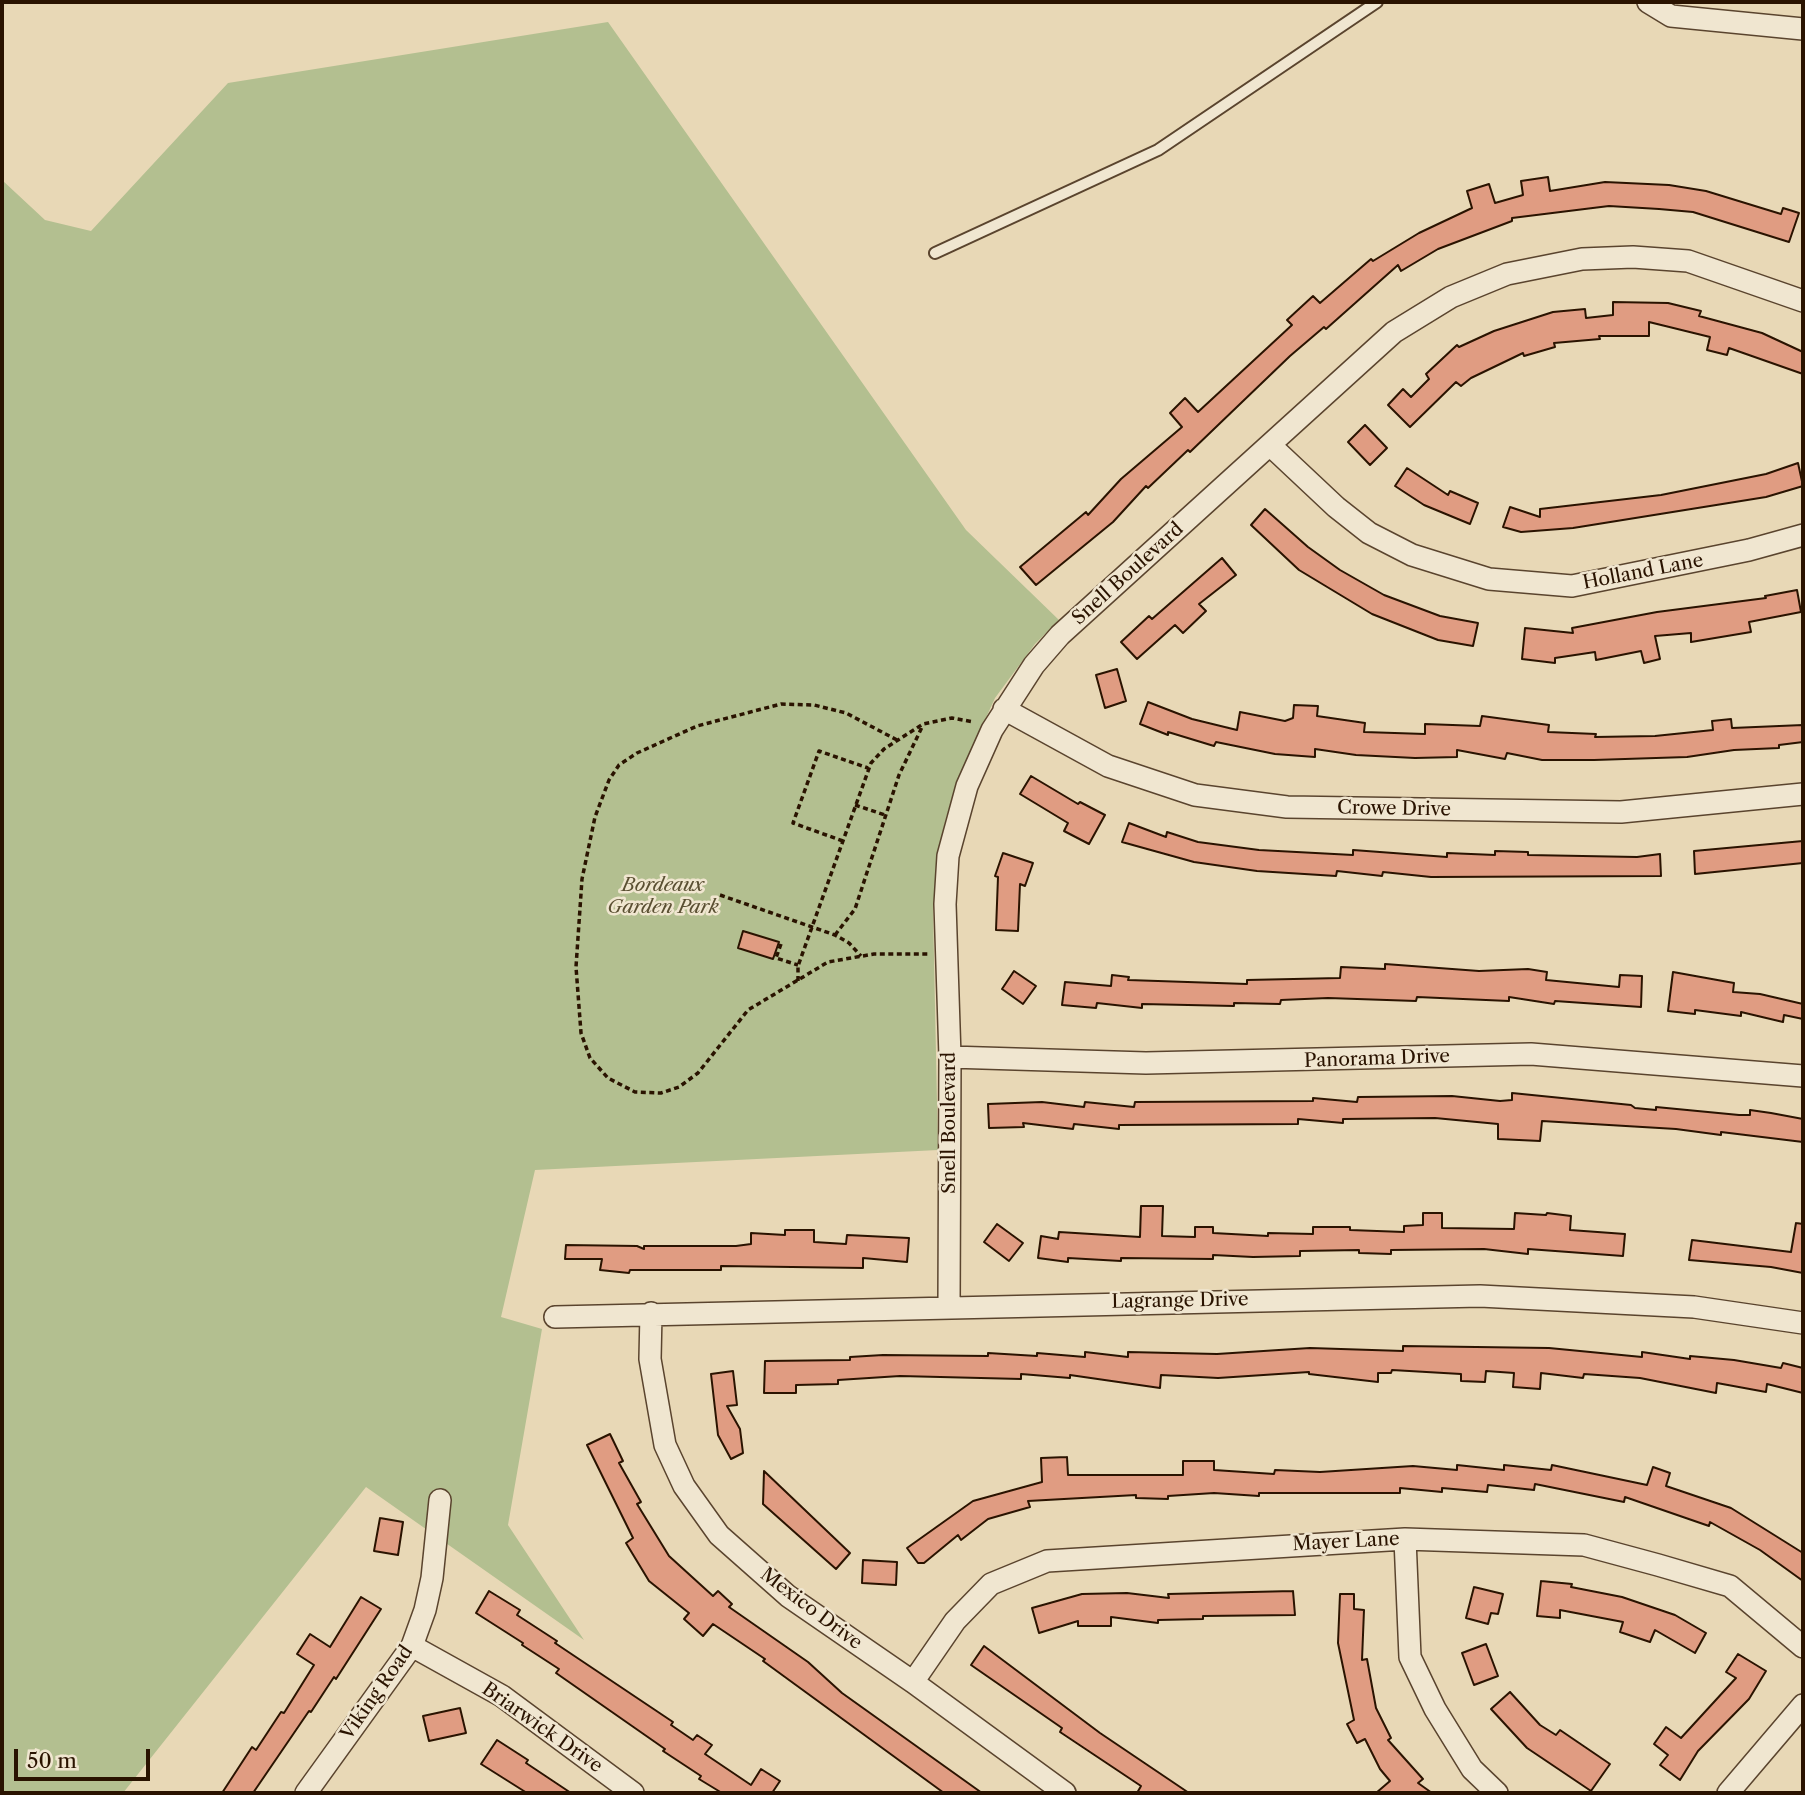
<!DOCTYPE html>
<style>
body{margin:0}
#map{position:relative;width:1805px;height:1795px;overflow:hidden;background:#e8d8b6;font-family:"Libre Caslon Text",serif}
canvas{display:block}
.frame{position:absolute;inset:0;border:4px solid #2a1300;pointer-events:none}
.scale{position:absolute;left:14px;top:1749px;width:136px;height:32px;box-sizing:border-box;border:4px solid #2a1300;border-top:0;padding-left:9px;font-size:21px;line-height:24px;white-space:nowrap;color:#2a1300;-webkit-text-stroke:5px #f0e6d0;paint-order:stroke}
</style>
<div id="map">
<canvas width="1805" height="1795"></canvas>
<div class="frame"></div>
<div class="scale">50 m</div>
</div>
<script>
const g = document.querySelector('canvas').getContext('2d');
g.lineJoin = 'round';
function paint(path, color) { g.fillStyle = color; g.fill(path, 'evenodd'); }
const shape = rows => new Path2D(rows.map(r => 'M' + r).join(''));
function stroke(path, color, width, dash) { g.strokeStyle = color; g.lineWidth = width; g.lineCap = dash ? 'butt' : 'round'; g.setLineDash(dash || []); g.stroke(path); }
function drawText(font, color, halo, rows, align = 'center') {
  g.font = font + ' "Libre Caslon Text",serif'; g.lineWidth = 5; g.setLineDash([]); g.textBaseline = 'middle'; g.strokeStyle = halo; g.fillStyle = color; for (const [text, x, y, turn = 0] of rows) {
    g.save(); g.translate(x, y); g.rotate((+turn || 0) * Math.PI / 180); g.textAlign = isNaN(turn) ? turn : align; if (halo) g.strokeText(text, 0, 0); g.fillText(text, 0, 0); g.restore();
  }
}
const green = shape([
 [608,22,966,530,1059,620,1035,644,995,698,958,779,946,818,939,848,933,910,938,1150,535,1170,501,1317,542,1329,508,1525,584,1640,366,1487,123,1793,2,1793,2,180,45,220,91,231,228,83]
]);
const building = shape([
 [1548,177,1550,191,1605,182,1669,185,1706,191,1781,214,1783,208,1799,213,1789,242,1693,212,1659,209,1609,206,1512,218,1512,221,1438,249,1401,271,1398,265,1326,329,1324,327,1290,356,1190,452,1188,450,1148,488,1146,486,1113,522,1036,585,1020,567,1086,512,1088,515,1121,479,1182,427,1170,413,1185,398,1198,412,1292,325,1287,320,1313,296,1320,303,1371,259,1373,261,1419,233,1472,208,1467,191,1489,184,1495,203,1523,195,1521,181,1548,177],
 [1613,302,1668,303,1701,311,1699,316,1762,333,1803,352,1803,374,1729,348,1727,355,1707,350,1710,337,1649,322,1649,336,1599,336,1600,339,1554,343,1555,347,1524,356,1523,353,1471,378,1461,386,1456,382,1410,427,1388,405,1403,389,1411,397,1429,379,1426,374,1457,345,1459,347,1494,331,1553,312,1585,309,1586,318,1613,315,1613,302],
 [1365,425,1387,448,1370,465,1348,442,1365,425],
 [1798,463,1803,486,1766,497,1573,528,1521,532,1503,527,1510,507,1540,517,1540,509,1661,495,1766,474,1798,463],
 [1407,468,1448,495,1450,491,1478,503,1470,524,1424,505,1395,486,1407,468],
 [1265,509,1308,547,1340,570,1384,595,1440,616,1478,623,1473,646,1438,640,1372,614,1299,570,1251,525,1265,509],
 [1222,558,1236,575,1199,604,1206,611,1183,633,1175,625,1137,659,1121,642,1149,616,1152,619,1222,558],
 [1797,590,1801,612,1749,622,1751,632,1691,642,1691,633,1655,636,1660,659,1644,663,1641,651,1596,660,1595,652,1555,658,1555,663,1522,659,1525,628,1573,633,1572,628,1657,612,1766,598,1765,596,1797,590],
 [1117,669,1126,701,1105,708,1096,675,1117,669],
 [1148,702,1192,719,1237,730,1240,712,1285,721,1293,718,1294,705,1318,706,1317,716,1365,723,1364,732,1425,734,1425,724,1480,726,1482,716,1549,725,1548,732,1596,734,1595,737,1655,736,1713,730,1712,721,1731,719,1732,728,1803,725,1803,742,1779,745,1779,748,1734,750,1687,757,1594,760,1542,760,1507,753,1505,759,1457,750,1457,757,1415,758,1356,755,1315,749,1315,757,1275,754,1216,742,1214,746,1168,732,1168,735,1140,724,1148,702],
 [1031,776,1078,804,1080,802,1105,815,1089,844,1064,831,1068,823,1020,794,1031,776],
 [1129,823,1166,837,1167,832,1198,842,1259,850,1353,855,1353,850,1447,857,1447,853,1495,855,1495,851,1528,852,1528,855,1637,857,1660,854,1661,876,1431,877,1383,872,1382,876,1337,871,1336,876,1257,871,1194,862,1122,842,1129,823],
 [1803,841,1803,863,1695,874,1694,851,1803,841],
 [1003,853,1033,863,1025,886,1020,884,1018,931,996,930,998,877,995,876,1003,853],
 [743,931,779,942,773,959,738,948,743,931],
 [1385,964,1479,971,1528,969,1547,972,1546,980,1619,987,1620,975,1642,976,1641,1007,1555,1001,1554,1004,1509,997,1509,1001,1417,997,1416,1001,1328,998,1281,1000,1280,1004,1234,1003,1234,1006,1142,1004,1142,1008,1097,1003,1096,1008,1062,1005,1065,982,1111,986,1112,975,1129,977,1128,980,1247,984,1247,980,1340,978,1341,967,1385,969,1385,964],
 [1014,971,1036,986,1023,1004,1002,989,1014,971],
 [1673,972,1734,983,1733,992,1760,994,1803,1004,1803,1019,1784,1015,1783,1022,1741,1012,1741,1016,1695,1010,1695,1014,1668,1011,1673,972],
 [1512,1093,1631,1105,1635,1108,1656,1110,1656,1107,1739,1115,1750,1115,1750,1110,1771,1113,1803,1119,1803,1142,1721,1132,1721,1135,1676,1129,1542,1121,1540,1141,1498,1139,1498,1124,1435,1118,1343,1119,1343,1123,1298,1119,1298,1124,1119,1125,1119,1129,1074,1124,1073,1129,1023,1123,1024,1127,989,1128,988,1104,1042,1102,1084,1107,1085,1102,1134,1107,1135,1102,1313,1101,1313,1098,1357,1102,1358,1097,1452,1096,1500,1101,1512,1100,1512,1093],
 [1141,1206,1163,1206,1162,1236,1195,1237,1195,1227,1213,1227,1213,1233,1268,1236,1268,1233,1313,1234,1313,1227,1350,1227,1350,1230,1404,1232,1404,1226,1423,1225,1423,1213,1442,1213,1442,1228,1514,1229,1515,1213,1546,1215,1547,1213,1571,1216,1570,1230,1625,1234,1623,1256,1528,1249,1528,1254,1484,1249,1391,1250,1391,1254,1359,1253,1359,1250,1300,1251,1300,1256,1253,1257,1213,1255,1213,1259,1121,1258,1121,1261,1068,1258,1068,1262,1038,1258,1041,1236,1058,1239,1059,1232,1140,1237,1141,1206],
 [1796,1223,1803,1224,1803,1273,1771,1267,1689,1260,1692,1240,1791,1252,1796,1223],
 [997,1224,1023,1243,1009,1261,984,1242,997,1224],
 [785,1230,814,1230,814,1242,846,1244,847,1235,909,1238,907,1262,863,1258,863,1268,721,1266,721,1270,630,1270,629,1273,600,1270,602,1259,565,1259,566,1245,637,1246,644,1249,644,1246,736,1246,751,1244,751,1233,785,1235,785,1230],
 [1403,1346,1549,1348,1642,1357,1642,1352,1690,1359,1690,1356,1734,1360,1781,1368,1783,1363,1803,1368,1803,1393,1767,1384,1766,1392,1717,1383,1716,1393,1640,1378,1584,1374,1583,1378,1541,1373,1540,1389,1513,1387,1514,1373,1486,1371,1485,1382,1461,1381,1461,1374,1392,1370,1391,1373,1378,1373,1378,1382,1309,1374,1309,1372,1218,1378,1161,1375,1160,1388,1070,1375,1070,1378,1021,1374,1021,1379,900,1376,838,1380,838,1384,796,1385,796,1393,764,1393,765,1361,850,1360,850,1357,883,1355,988,1356,988,1353,1037,1356,1037,1353,1085,1357,1085,1352,1128,1357,1128,1352,1217,1354,1310,1348,1403,1351,1403,1346],
 [733,1371,737,1405,727,1406,740,1429,743,1453,731,1459,718,1435,711,1374,733,1371],
 [610,1434,623,1461,619,1463,641,1502,637,1504,669,1556,713,1596,718,1591,732,1604,729,1607,808,1662,842,1693,982,1793,944,1793,763,1661,765,1659,713,1624,703,1636,684,1619,689,1613,649,1581,626,1543,633,1538,587,1445,610,1434],
 [1067,1457,1068,1475,1183,1475,1183,1461,1214,1461,1214,1470,1274,1474,1275,1470,1320,1472,1413,1466,1457,1470,1457,1465,1504,1470,1504,1465,1551,1470,1552,1465,1647,1485,1653,1467,1670,1473,1666,1486,1731,1508,1803,1553,1803,1581,1760,1550,1710,1522,1709,1526,1625,1497,1624,1502,1535,1484,1534,1490,1488,1485,1487,1492,1442,1488,1442,1492,1400,1488,1400,1493,1259,1493,1259,1496,1214,1493,1168,1496,1168,1499,1136,1498,1136,1495,1028,1501,1030,1507,988,1519,961,1540,958,1535,924,1563,918,1563,907,1548,973,1501,1042,1482,1041,1458,1067,1457],
 [764,1471,850,1553,836,1569,763,1504,764,1471],
 [380,1518,403,1522,398,1555,374,1551,380,1518],
 [863,1560,897,1562,896,1585,862,1583,863,1560],
 [1541,1581,1572,1584,1571,1587,1622,1597,1675,1615,1706,1633,1695,1653,1655,1630,1650,1642,1620,1632,1623,1622,1560,1610,1560,1618,1537,1616,1541,1581],
 [1474,1587,1503,1594,1498,1614,1491,1613,1488,1624,1466,1618,1474,1587],
 [489,1591,520,1610,517,1615,557,1641,555,1643,673,1722,671,1725,693,1740,697,1735,712,1745,705,1754,751,1785,761,1769,780,1781,772,1793,722,1793,699,1779,701,1776,663,1751,665,1749,556,1673,559,1669,522,1645,523,1643,476,1613,489,1591],
 [1293,1591,1295,1615,1203,1616,1203,1619,1158,1620,1158,1623,1111,1617,1111,1626,1078,1626,1078,1621,1039,1633,1032,1608,1082,1594,1127,1593,1169,1598,1168,1594,1293,1591],
 [1340,1594,1354,1594,1354,1609,1364,1610,1362,1660,1367,1659,1376,1708,1391,1738,1388,1740,1423,1779,1418,1783,1432,1793,1376,1793,1390,1781,1380,1769,1365,1739,1357,1743,1347,1724,1354,1720,1338,1643,1340,1594],
 [361,1597,381,1609,336,1679,334,1677,311,1712,309,1711,253,1793,222,1793,252,1747,256,1750,281,1712,284,1713,314,1665,297,1654,310,1634,330,1647,361,1597],
 [1486,1644,1498,1676,1474,1685,1462,1653,1486,1644],
 [984,1646,1100,1733,1189,1793,1137,1793,1141,1786,1060,1732,1062,1728,971,1665,984,1646],
 [1738,1654,1766,1671,1749,1699,1698,1751,1680,1780,1660,1765,1668,1755,1654,1744,1666,1727,1681,1738,1736,1678,1726,1672,1738,1654],
 [1510,1692,1540,1725,1556,1735,1560,1730,1610,1764,1591,1791,1527,1748,1491,1709,1510,1692],
 [460,1708,466,1733,429,1741,423,1716,460,1708],
 [497,1740,528,1760,526,1763,571,1793,527,1793,481,1764,497,1740]
]);
const path = shape([
 [897,740,846,713,814,705,781,704,697,726,637,753,619,765,609,780,595,817,582,879,576,967,581,1033,590,1058,608,1078,635,1092,661,1093,679,1087,698,1073,748,1010,828,962,874,954,928,954],
 [855,805,885,815],
 [843,841,793,823,819,751,868,768],
 [720,895,835,935,849,943,861,956],
 [835,935,855,909,899,775,923,725],
 [781,944,776,958,798,965],
 [798,981,798,966,871,763,884,749,923,724,952,718,974,722]
]);
const lane = shape([
 [935,253,1158,150,1377,2]
]);
const street = shape([
 [1648,2,1671,16,1803,29],
 [1270,445,1336,507,1369,533,1412,555,1489,579,1572,586,1749,550,1803,535],
 [1004,709,1108,766,1195,795,1287,807,1621,812,1803,794],
 [950,1057,1146,1063,1531,1054,1803,1076],
 [949,1306,950,1057,945,904,948,856,967,786,992,730,1034,665,1060,635,1394,332,1451,297,1507,274,1582,259,1633,257,1688,261,1803,301],
 [651,1313,650,1359,665,1445,684,1486,719,1535,788,1596,913,1682,1065,1793],
 [555,1317,1480,1296,1694,1307,1803,1323],
 [1405,1539,1410,1657,1435,1709,1472,1769,1497,1793],
 [412,1646,502,1696,633,1793],
 [913,1682,955,1621,991,1584,1047,1561,1405,1539,1584,1545,1658,1565,1730,1586,1803,1647],
 [306,1793,412,1646,425,1610,432,1578,440,1500],
 [1728,1793,1803,1705]
]);
const streetNames = [
 ["Holland Lane",1643,572,-11],
 ["Snell Boulevard",1128,574,-42],
 ["Crowe Drive",1394,809,1],
 ["Panorama Drive",1377,1059,-2],
 ["Snell Boulevard",950,1123,-90],
 ["Lagrange Drive",1180,1301,-1],
 ["Mayer Lane",1346,1542,-3],
 ["Mexico Drive",811,1609,37],
 ["Viking Road",377,1693,-55],
 ["Briarwick Drive",542,1728,35]
];
const parkNames = [
 ["Bordeaux",663,886],
 ["Garden Park",663,908]
];
paint(green, '#b3bf90');
paint(building, '#e09c82');
stroke(building, '#2a1300', 2);
stroke(lane, '#5a442e', 14);
stroke(street, '#5a442e', 24);
stroke(path, '#2a1300', 3.5, [5, 3.5]);
stroke(lane, '#f0e6d0', 10);
stroke(street, '#f0e6d0', 21);
drawText('19px', '#2a1300', '#f0e6d0', streetNames);
drawText('italic 19px', '#5a4f32', '#f0e6d0', parkNames);
</script>
